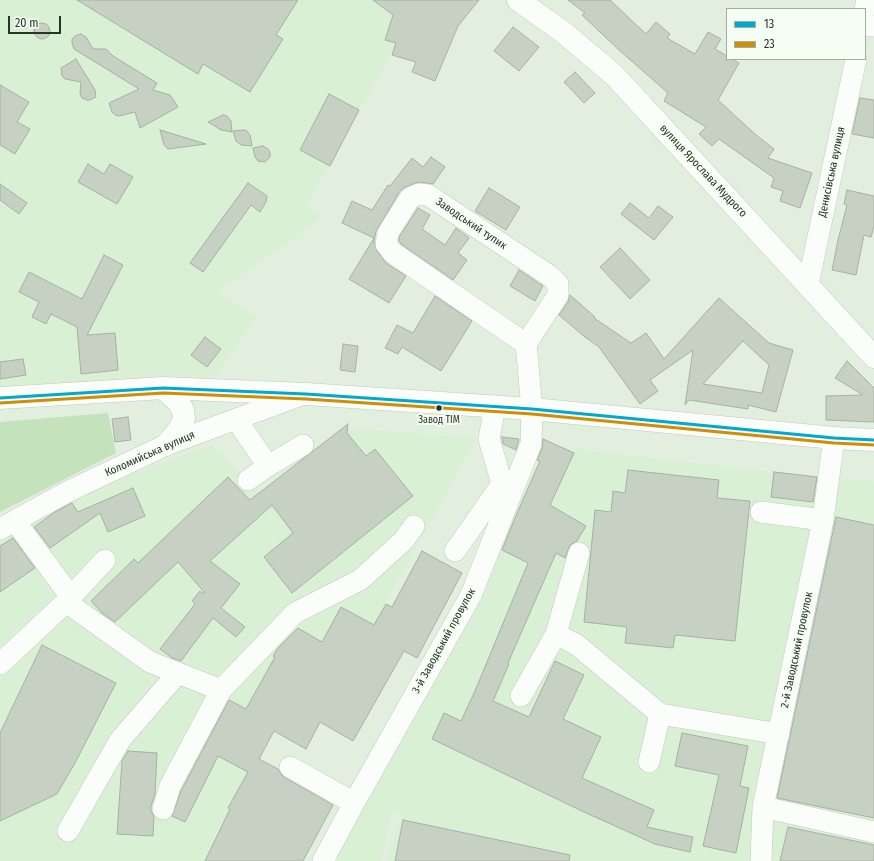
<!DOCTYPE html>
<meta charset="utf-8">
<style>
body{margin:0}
#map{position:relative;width:874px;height:861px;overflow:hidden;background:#e2efdf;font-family:"Fira Sans Condensed",sans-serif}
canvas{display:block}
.legend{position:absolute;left:726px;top:8px;width:140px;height:52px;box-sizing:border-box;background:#f5fef2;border:1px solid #a4ada1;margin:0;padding:5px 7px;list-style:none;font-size:12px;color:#2a3328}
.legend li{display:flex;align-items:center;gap:8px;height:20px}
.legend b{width:20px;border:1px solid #a4ada1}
.scale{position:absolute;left:8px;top:16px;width:53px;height:18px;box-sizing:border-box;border:2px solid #2a3328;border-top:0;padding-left:5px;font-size:12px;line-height:14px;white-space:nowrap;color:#2a3328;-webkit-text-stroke:3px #f5fef2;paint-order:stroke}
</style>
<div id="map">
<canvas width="874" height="861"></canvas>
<ul class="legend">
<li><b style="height:5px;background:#00a9ce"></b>13</li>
<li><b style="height:5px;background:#ce8f08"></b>23</li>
</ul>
<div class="scale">20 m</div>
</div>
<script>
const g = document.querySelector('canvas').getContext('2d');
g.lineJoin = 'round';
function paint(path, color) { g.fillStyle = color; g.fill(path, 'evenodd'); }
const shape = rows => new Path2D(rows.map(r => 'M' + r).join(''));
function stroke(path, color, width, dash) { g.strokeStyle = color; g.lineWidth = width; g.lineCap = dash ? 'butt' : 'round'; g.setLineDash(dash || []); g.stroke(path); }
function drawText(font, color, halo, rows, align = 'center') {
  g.font = font + ' "Fira Sans Condensed",sans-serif'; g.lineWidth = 4; g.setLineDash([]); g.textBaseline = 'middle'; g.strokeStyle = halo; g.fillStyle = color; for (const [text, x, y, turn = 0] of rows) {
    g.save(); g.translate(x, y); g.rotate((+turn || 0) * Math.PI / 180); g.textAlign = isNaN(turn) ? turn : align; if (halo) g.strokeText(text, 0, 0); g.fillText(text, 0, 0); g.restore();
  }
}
const built = shape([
 [0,0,420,0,306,206,322,218,218,291,256,318,207,386,0,392],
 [344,428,476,438,306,749,274,731,205,861,0,861,0,543,14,533,89,490,211,445,261,491],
 [540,436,574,452,576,449,772,472,772,471,874,482,874,861,386,861,402,813,370,806,391,812,382,861,331,861,498,549,538,462,531,459]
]);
const green = shape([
 [108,413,116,453,0,512,0,422]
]);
const building = shape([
 [77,0,298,0,276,35,283,39,250,92,203,64,198,74,77,0],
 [373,0,479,0,458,26,435,81,412,72,416,62,392,55,396,43,385,40,393,15,373,0],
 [568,0,610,0,646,34,656,22,670,34,667,38,695,54,708,32,721,39,715,49,727,56,727,59,732,59,739,63,718,100,756,135,774,149,768,158,812,173,800,208,780,201,783,191,771,187,774,178,719,139,712,146,699,134,706,127,664,101,668,93,619,50,582,15,585,13,568,0],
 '34 31a8 8 0 1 1 16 0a8 8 0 1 1-16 0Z',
 [513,27,539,47,519,71,494,51,513,27],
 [81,34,86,37,93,49,106,49,113,56,157,83,153,90,170,95,178,107,140,128,135,112,119,116,115,115,112,112,109,103,139,89,74,49,72,43,72,39,75,36,81,34],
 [76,59,95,90,96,97,90,100,87,100,82,98,80,94,81,82,65,79,62,76,61,68,76,59],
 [575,72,595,93,584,103,564,82,575,72],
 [0,85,29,102,17,122,30,129,15,154,0,145,0,85],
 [329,94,359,110,330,166,300,150,329,94],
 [860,98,874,100,874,138,852,134,860,98],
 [223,115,227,116,231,121,232,132,221,130,208,122,223,115],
 [160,130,206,144,168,149,164,145,160,130],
 [244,130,247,131,250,135,252,146,241,145,236,141,233,131,244,130],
 [263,146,268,149,270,152,270,157,265,162,258,161,255,157,253,148,263,146],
 [431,157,445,167,433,184,420,182,415,183,405,187,400,191,376,231,374,242,377,251,386,263,406,276,389,303,349,279,374,238,342,223,352,201,372,210,388,185,390,186,412,158,423,167,431,157],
 [88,164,104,174,110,164,133,177,117,204,78,182,88,164],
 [248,183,267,196,266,202,260,212,251,205,203,272,190,263,248,183],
 [0,184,27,203,19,214,0,200,0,184],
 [489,188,520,207,506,230,475,211,489,188],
 [847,190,874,196,874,226,871,237,864,235,856,275,832,270,838,240,847,205,844,204,847,190],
 [630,203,649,218,658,206,673,217,654,240,621,214,630,203],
 [418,208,430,215,422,229,445,245,456,228,469,238,458,253,467,260,453,280,401,244,399,241,399,237,418,208],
 [620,248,650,280,630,299,600,267,620,248],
 [104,255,123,265,87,335,115,333,118,370,81,374,77,327,51,314,46,324,32,317,39,302,19,292,29,272,82,299,104,255],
 [519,270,543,286,535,301,510,286,519,270],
 [570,295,595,317,594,318,631,343,646,333,664,359,719,298,769,343,793,350,776,412,748,405,748,409,689,400,685,405,693,350,650,380,658,391,640,404,599,347,585,337,559,315,568,302,570,295],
 [743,341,769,365,762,393,703,384,743,341],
 [435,296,472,321,441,371,402,347,398,354,385,348,397,325,413,333,435,296],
 [205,337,221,349,207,367,191,355,205,337],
 [343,344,358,346,355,372,340,370,343,344],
 [23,359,26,375,0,379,0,362,23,359],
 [847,361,874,388,874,422,826,420,826,396,863,395,835,378,847,361],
 [128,417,131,440,115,442,112,419,128,417],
 [348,424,347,433,366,456,375,449,413,496,292,593,264,557,293,533,272,505,210,561,240,584,221,608,245,627,236,637,213,618,181,661,172,658,160,649,195,604,192,601,200,591,203,594,204,592,178,562,115,622,102,613,91,601,134,559,138,563,228,477,250,500,348,424],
 [502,437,519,439,516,450,503,444,502,437],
 [543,439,574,453,550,505,586,526,577,541,570,545,565,558,556,553,508,663,509,664,493,701,529,717,555,661,584,675,563,719,601,737,582,778,654,810,647,827,693,837,690,852,655,844,584,812,432,739,444,713,461,721,475,691,528,563,502,550,515,518,540,461,537,460,542,448,543,439],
 [628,470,719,480,717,498,750,501,735,641,675,635,673,648,625,643,627,627,584,622,595,510,611,512,613,491,625,493,628,470],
 [774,472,817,477,813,502,771,497,774,472],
 [133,488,145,516,108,532,100,513,50,548,34,527,55,512,72,503,78,512,133,488],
 [836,517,874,525,874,818,777,798,836,517],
 [13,538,35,568,0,592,0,546,13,538],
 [422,551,462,573,417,658,404,651,353,741,320,722,306,749,274,731,259,759,278,769,280,773,284,777,333,805,303,861,205,861,230,809,228,808,248,772,218,756,185,822,172,816,181,791,229,700,246,709,275,657,273,656,278,648,298,628,322,642,341,607,374,625,386,604,392,607,422,551],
 [42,645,116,683,75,763,57,794,0,821,0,733,42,645],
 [682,733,748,746,740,786,749,788,736,853,703,846,719,775,675,766,682,733],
 [128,751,157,753,155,794,151,806,151,811,154,816,153,836,117,834,122,761,128,751],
 [403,820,570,855,569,861,395,861,403,820],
 [788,827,874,845,874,861,780,861,788,827]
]);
const minor = shape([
 [865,9,867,0],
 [865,25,874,26],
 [808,284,856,59],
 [236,419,268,466,248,480],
 [268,466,303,445],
 [761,512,823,520],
 [15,521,71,597],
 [0,529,67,492,166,445,304,394],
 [455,551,502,484,489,439,495,406],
 [66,602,150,662,221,690],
 [556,634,577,645,660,714,779,734],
 [0,664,66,602,105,560],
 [521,696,556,634,579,553],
 [649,762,660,714],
 [290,767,354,803],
 [763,807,874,832],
 [163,809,170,786,221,690,295,613,360,580,403,541,414,526],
 [68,831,120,740,178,673],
 [323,861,354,803,471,595,531,444,532,409,526,344,393,253,386,244,388,233,410,198,419,194,428,195,550,276,558,284,558,295,526,344],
 [761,861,763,807,823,520,834,438]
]);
const major = shape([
 [518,0,563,32,614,75,874,357],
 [163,388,179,403,183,410,184,418,181,427,166,445],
 [0,398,163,388,306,394,532,409,834,438,874,440]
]);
const bus1 = shape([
 [0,398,163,388,306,394,532,409,834,438,874,440]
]);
const bus2 = shape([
 [0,403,163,393,306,399,532,414,834,443,874,445]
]);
const markers = [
 [439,408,3.5,"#2a3328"]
];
const busNames = [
 ["Завод ТІМ",439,420]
];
const streetNames = [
 ["вулиця Ярослава Мудрого",703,171,47],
 ["Денисівська вулиця",832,172,-78],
 ["Заводський тупик",471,224,34],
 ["Коломийська вулиця",150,454,-24],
 ["3-й Заводський провулок",444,641,-61],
 ["2-й Заводський провулок",797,650,-78]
];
paint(built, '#daf0d5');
paint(green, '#c4e2bc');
paint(building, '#c6d1c4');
stroke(building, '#a6b0a4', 1);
stroke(minor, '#c0cabd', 22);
stroke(major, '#c0cabd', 23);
stroke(minor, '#fbfdfa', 21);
stroke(major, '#fbfdfa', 22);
stroke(bus1, '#00a9ce', 3);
stroke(bus2, '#ce8f08', 3);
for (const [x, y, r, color] of markers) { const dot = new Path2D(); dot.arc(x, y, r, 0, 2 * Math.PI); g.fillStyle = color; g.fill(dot); stroke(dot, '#f5fef2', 1.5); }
drawText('10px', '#2a3328', '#f5fef2', busNames);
drawText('11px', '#2a3328', '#f5fef2', streetNames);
</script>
